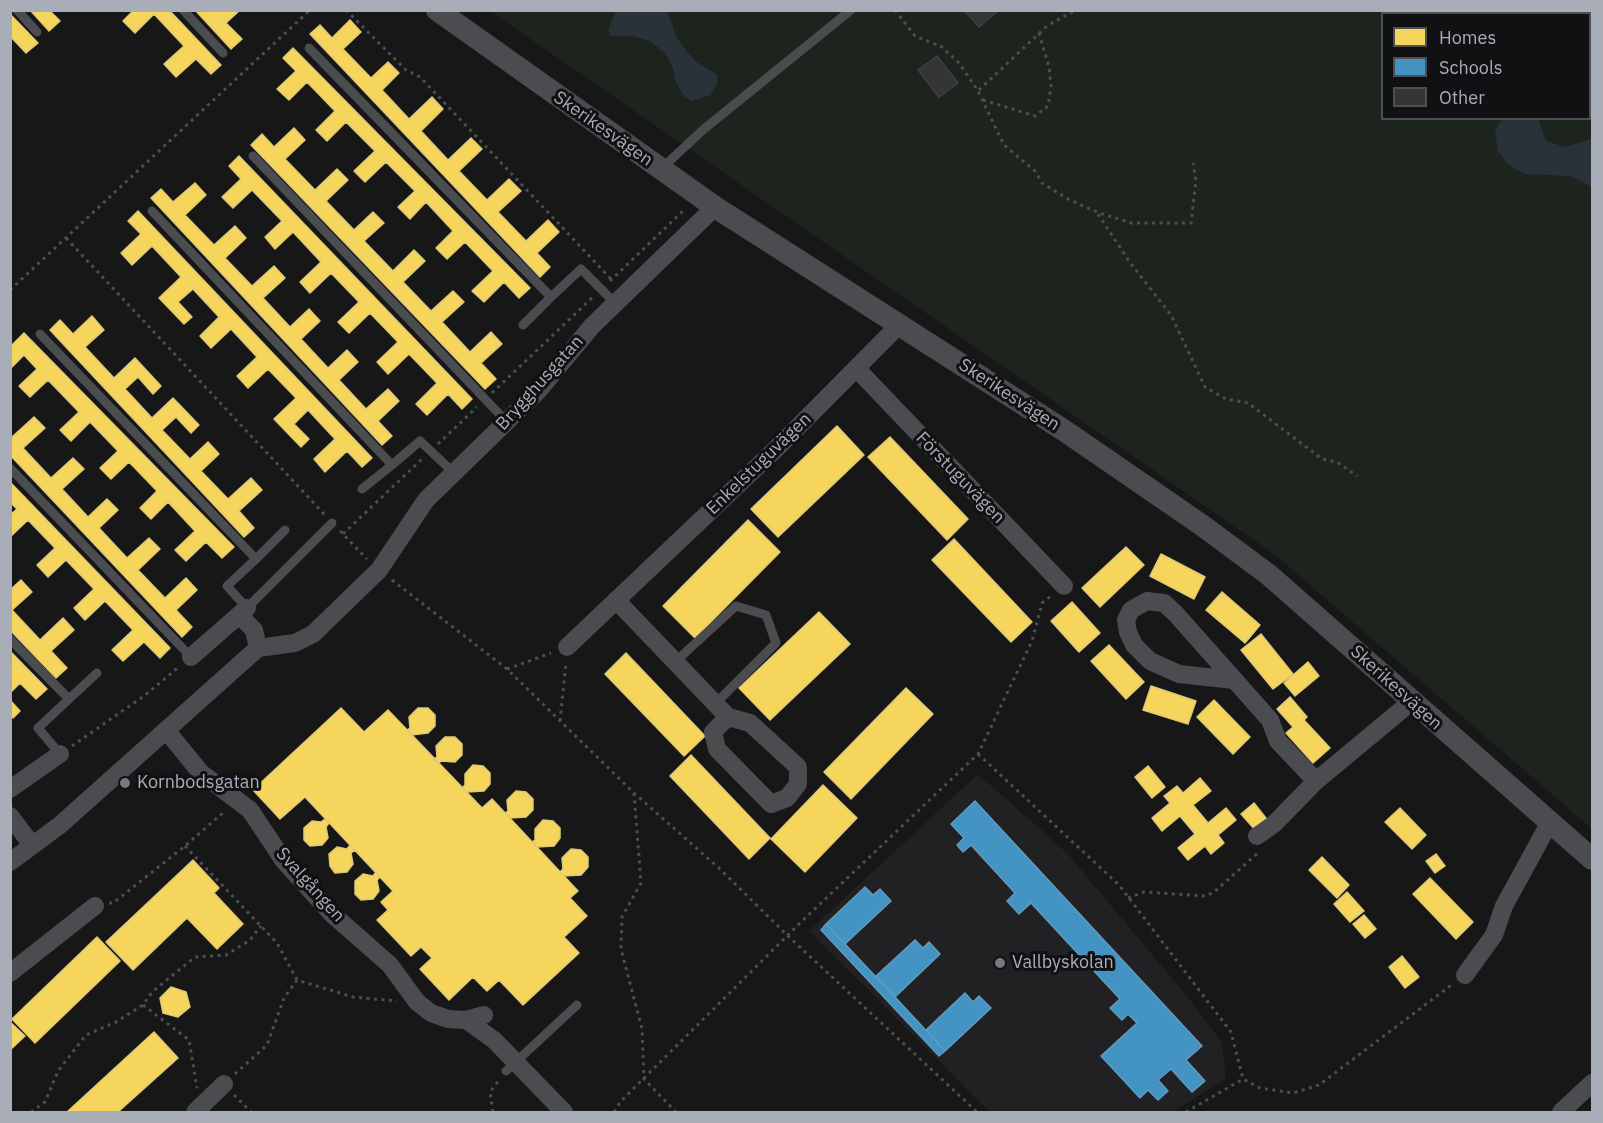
<!DOCTYPE html>
<meta charset="utf-8">
<style>
body{margin:0}
#map{position:relative;width:1603px;height:1123px;overflow:hidden;background:#171717;font-family:"IBM Plex Sans",sans-serif}
canvas{display:block}
.frame{position:absolute;inset:0;border:12px solid #a8adb8;pointer-events:none}
.legend{position:absolute;left:1381px;top:12px;width:210px;height:108px;box-sizing:border-box;background:#111113;border:2px solid #4d4f55;margin:0;padding:8px 10px;list-style:none;font-size:18px;color:#a8adb8}
.legend li{display:flex;align-items:center;gap:12px;height:30px}
.legend b{width:30px;border:2px solid #4d4f55}
</style>
<div id="map">
<canvas width="1603" height="1123"></canvas>
<div class="frame"></div>
<ul class="legend">
<li><b style="height:16px;background:#f6d55c"></b>Homes</li>
<li><b style="height:16px;background:#4393c3"></b>Schools</li>
<li><b style="height:16px;background:#353536"></b>Other</li>
</ul>
</div>
<script>
const g = document.querySelector('canvas').getContext('2d');
g.lineJoin = 'round';
function paint(path, color) { g.fillStyle = color; g.fill(path, 'evenodd'); }
const shape = rows => new Path2D(rows.map(r => 'M' + r).join(''));
function stroke(path, color, width, dash) { g.strokeStyle = color; g.lineWidth = width; g.lineCap = dash ? 'butt' : 'round'; g.setLineDash(dash || []); g.stroke(path); }
function drawText(font, color, halo, rows, align = 'center') {
  g.font = font + ' "IBM Plex Sans",sans-serif'; g.lineWidth = 6; g.setLineDash([]); g.textBaseline = 'middle'; g.strokeStyle = halo; g.fillStyle = color; for (const [text, x, y, turn = 0] of rows) {
    g.save(); g.translate(x, y); g.rotate((+turn || 0) * Math.PI / 180); g.textAlign = isNaN(turn) ? turn : align; if (halo) g.strokeText(text, 0, 0); g.fillText(text, 0, 0); g.restore();
  }
}
const built = shape([
 [978,774,1067,853,1186,995,1222,1042,1226,1079,1173,1112,990,1112,809,931]
]);
const green = shape([
 [490,11,1592,11,1592,829,1274,554],
 [1382,14,1590,14,1590,118,1382,118]
]);
const water = shape([
 [616,11,667,11,677,38,688,53,695,61,717,75,717,84,710,95,692,101,685,97,676,83,673,68,665,53,650,41,633,36,611,36,608,30],
 [1503,118,1538,119,1546,141,1565,147,1592,139,1592,187,1571,176,1524,174,1508,164,1498,151,1495,131]
]);
const homes = shape([
 [30,10,49,10,60,21,49,31,30,10],
 [134,10,169,10,221,65,211,74,196,59,176,77,164,64,184,46,154,14,135,33,123,21,134,10],
 [195,10,240,10,226,23,242,39,231,49,195,10],
 [10,14,38,43,26,53,10,36,10,14],
 [350,20,361,32,343,49,371,78,388,62,399,73,382,90,409,119,432,97,443,109,421,131,448,160,471,138,482,149,459,171,487,200,509,179,521,191,498,212,526,241,548,220,559,232,537,253,550,267,540,277,310,34,320,25,332,38,350,20],
 [293,48,530,288,519,298,504,282,484,302,472,291,493,271,465,242,447,259,436,248,453,231,426,202,410,219,398,207,415,191,386,162,365,182,354,171,375,151,346,122,327,141,316,130,335,111,307,82,289,100,277,89,296,71,283,58,293,48],
 [294,128,305,140,285,159,315,190,337,169,348,180,326,201,354,230,373,212,384,223,364,241,393,271,414,250,425,261,403,282,431,311,453,291,464,302,442,322,470,352,491,332,502,344,481,363,496,379,485,389,251,145,262,134,274,147,294,128],
 [239,156,472,399,462,409,448,394,427,415,416,404,437,383,409,354,388,374,377,362,398,342,370,313,349,333,338,322,359,302,331,273,310,293,300,282,321,262,293,232,275,249,265,237,282,221,252,190,233,208,222,197,241,179,229,166,239,156],
 [195,183,206,195,185,215,214,245,235,226,246,238,225,258,252,286,274,266,285,278,263,298,290,327,309,309,320,321,301,339,328,368,347,350,358,362,339,380,366,409,388,389,399,401,378,421,392,436,382,445,151,198,161,189,173,202,195,183],
 [138,211,372,458,362,467,347,451,325,472,314,459,335,439,308,410,294,424,309,439,301,447,274,419,296,398,268,369,248,388,237,376,257,357,231,329,211,348,200,336,219,317,193,289,178,302,192,317,184,324,159,298,181,277,152,246,132,265,121,253,141,234,128,221,138,211],
 [92,316,104,330,85,347,114,378,135,358,161,386,153,394,138,377,125,389,152,418,173,398,199,425,191,433,176,417,162,430,190,459,208,442,219,454,201,471,228,499,251,478,262,490,239,511,254,528,244,537,50,330,60,320,73,334,92,316],
 [24,333,234,547,222,558,206,542,186,561,175,550,195,531,168,502,151,519,140,508,157,491,129,462,111,479,100,468,118,451,90,422,71,441,60,430,79,412,48,380,30,397,19,386,37,369,24,355,10,369,10,347,24,333],
 [34,417,45,428,23,448,51,478,73,458,84,469,62,489,88,517,107,499,118,510,99,528,127,558,149,538,160,549,138,570,165,598,186,578,197,590,176,610,192,627,182,637,10,455,10,435,12,437,34,417],
 [837,426,864,455,778,537,751,509,837,426],
 [890,437,968,519,947,540,868,457,890,437],
 [10,482,170,648,160,658,144,642,123,661,112,650,133,630,105,601,85,620,74,608,94,589,66,560,48,577,37,565,55,548,28,520,10,537,10,515,17,509,10,502,10,482],
 [748,520,780,552,695,638,663,606,748,520],
 [954,539,1032,622,1011,642,932,560,954,539],
 [1126,547,1144,565,1100,607,1082,588,1126,547],
 [1161,554,1205,577,1194,599,1150,576,1161,554],
 [21,580,32,592,12,610,40,640,63,618,74,630,51,651,67,668,56,678,10,630,10,590,21,580],
 [1222,592,1260,625,1245,643,1206,610,1222,592],
 [1072,602,1100,633,1079,652,1051,621,1072,602],
 [819,612,850,644,770,720,739,688,819,612],
 [1261,634,1293,674,1273,689,1241,650,1261,634],
 [1109,645,1144,682,1126,699,1091,661,1109,645],
 [10,651,47,689,36,699,20,683,10,693,10,651],
 [626,653,705,736,684,756,605,674,626,653],
 [1308,662,1319,676,1295,696,1284,683,1308,662],
 [1151,686,1196,701,1188,724,1143,710,1151,686],
 [906,688,933,714,851,799,824,772,906,688],
 [1290,697,1307,717,1304,720,1330,748,1313,763,1286,733,1293,727,1277,709,1290,697],
 [10,700,20,711,13,718,10,716,10,700],
 [1214,700,1250,737,1233,754,1197,717,1214,700],
 [341,708,364,732,388,710,482,808,492,799,578,891,570,898,587,916,564,937,579,953,523,1005,499,980,487,991,473,977,449,1000,420,969,432,958,421,947,411,956,377,920,388,910,381,902,393,891,305,797,280,819,253,790,341,708],
 [418,708,428,708,435,715,435,726,428,733,411,735,407,730,410,728,409,717,418,708],
 [445,737,455,737,462,744,462,755,455,762,441,761,438,764,434,759,437,757,436,746,445,737],
 [691,755,770,838,749,859,670,776,691,755],
 [473,765,483,766,490,773,490,784,484,791,467,792,462,788,465,785,465,774,473,765],
 [1148,766,1165,787,1152,798,1135,777,1148,766],
 [1200,778,1211,791,1193,805,1208,823,1226,808,1236,820,1218,835,1224,843,1211,854,1205,846,1188,860,1178,848,1195,834,1180,816,1162,831,1152,818,1170,803,1164,796,1177,786,1183,793,1200,778],
 [823,785,857,818,805,872,771,839,823,785],
 [516,791,526,792,533,799,533,810,526,817,510,818,505,813,508,811,507,800,516,791],
 [1254,803,1269,822,1257,832,1241,814,1254,803],
 [1400,808,1426,835,1412,849,1385,822,1400,808],
 [325,819,329,823,326,827,328,838,322,845,310,846,304,840,304,828,312,821,321,822,325,819],
 [543,820,553,821,560,828,560,838,554,846,537,847,532,842,535,840,535,829,543,820],
 [350,845,355,850,351,853,353,864,347,872,335,873,330,866,329,854,337,847,347,849,350,845],
 [571,849,581,850,588,857,588,867,581,875,564,876,560,872,563,869,562,858,571,849],
 [1436,854,1445,866,1435,873,1426,861,1436,854],
 [1322,857,1349,885,1337,898,1309,870,1322,857],
 [193,860,219,888,214,893,243,924,217,949,187,918,133,970,106,942,193,860],
 [376,872,380,877,377,880,379,891,373,899,361,900,355,894,355,881,363,874,373,876,376,872],
 [1430,878,1473,922,1456,939,1413,894,1430,878],
 [1347,892,1364,911,1350,922,1334,904,1347,892],
 [1364,915,1376,929,1365,938,1353,924,1364,915],
 [97,937,120,961,35,1043,12,1019,97,937],
 [1402,956,1419,977,1405,988,1389,967,1402,956],
 [171,987,186,992,190,1007,178,1017,163,1013,160,998,171,987],
 [10,1022,25,1036,10,1050,10,1022],
 [154,1032,178,1058,118,1112,67,1112,154,1032]
]);
const schools = shape([
 [975,801,1202,1046,1186,1060,1205,1081,1192,1092,1171,1069,1158,1080,1168,1091,1158,1100,1148,1090,1140,1098,1101,1056,1137,1023,1128,1014,1122,1020,1110,1008,1120,999,1031,903,1019,914,1007,901,1015,893,971,845,963,852,957,845,964,838,951,824,975,801],
 [865,887,873,895,880,889,891,901,845,944,826,924,865,887],
 [826,924,895,997,945,1051,939,1056,821,930,826,924],
 [915,940,923,948,929,942,940,954,895,997,876,976,915,940],
 [965,993,973,1002,979,996,991,1008,945,1051,926,1030,965,993]
]);
const building = shape([
 [964,10,999,10,979,27,964,10],
 [937,56,958,83,939,97,918,70,937,56]
]);
const path = shape([
 [346,10,406,70,420,77,611,279],
 [895,10,915,36,942,47,959,63,978,91,1004,145,1035,171,1042,183,1068,199,1097,212,1131,223,1191,223,1196,181,1193,163],
 [979,90,1048,25,1076,10],
 [983,100,1035,116,1048,106,1051,86,1049,67,1039,33],
 [1098,214,1131,264,1171,315,1205,387,1226,399,1248,403,1322,459,1337,462,1357,476],
 [66,238,325,515],
 [610,281,685,209],
 [10,290,310,10],
 [492,393,594,296],
 [438,444,477,407],
 [340,531,367,559],
 [343,534,422,459],
 [392,580,507,669,634,793,720,869,788,936,977,1112],
 [507,669,551,653],
 [560,721,566,663],
 [72,746,144,696,180,666],
 [978,754,1119,885,1231,1032,1243,1079,1260,1088,1293,1093,1319,1085,1454,983],
 [634,793,641,883,622,917,621,949,642,1029,644,1079,676,1112],
 [185,846,277,943,297,980],
 [1128,898,1144,892,1206,896,1214,892,1259,852],
 [109,903,113,903,185,846,225,811],
 [143,1005,189,1040,197,1088],
 [235,1074,267,1045,284,998,297,980,353,997,397,1001],
 [234,1095,251,1112],
 [31,1112,45,1102,58,1071,86,1035,116,1022,143,1005,152,992,195,957,226,955,250,940,261,926],
 [493,1112,490,1092,500,1079],
 [614,1112,621,1101,800,923,978,754,1032,641,1042,603,1051,596],
 [1186,1112,1243,1079]
]);
const service = shape([
 [17,10,37,32],
 [183,10,223,53],
 [309,48,551,297,581,269,615,303],
 [253,156,507,422],
 [662,168,704,129,851,10],
 [152,211,392,465,420,441,454,473],
 [523,325,551,297],
 [40,334,256,559,227,586,247,608,332,523],
 [10,468,191,657],
 [362,489,392,465],
 [256,559,285,530],
 [10,639,69,699,38,728,60,754],
 [675,662,736,606,766,615,776,643,716,703],
 [69,699,97,673],
 [506,1071,577,1005]
]);
const minor = shape([
 [857,369,1064,586],
 [616,600,728,717,750,723,798,767,798,784,787,798,771,804,717,749,713,732,728,717],
 [239,615,254,630,258,648],
 [567,647,780,445,899,325],
 [191,657,247,608],
 [1234,680,1179,674,1150,661,1134,645,1128,632,1126,620,1131,610,1147,601,1164,603,1175,613,1270,720,1278,741,1316,781,1411,702],
 [166,730,201,773,250,810,284,861,332,914,390,965,417,1002,431,1013,448,1019,466,1020,484,1015],
 [10,789,60,754],
 [10,816,32,845],
 [1257,836,1274,824,1316,781],
 [10,862,60,825,258,648,295,643,313,634,379,570,426,500,538,391,592,326,715,207],
 [10,973,95,906],
 [1465,975,1494,935,1504,906,1550,822],
 [466,1020,494,1040,564,1112],
 [195,1112,224,1084],
 [1561,1112,1592,1083]
]);
const tertiary = shape([
 [437,10,715,207,1065,431,1203,526,1269,575,1592,859]
]);
const markers = [
 [125,783,6,"#757880"],
 [1000,963,6,"#757880"]
];
const streetNames = [
 ["Skerikesvägen",603,129,35],
 ["Brygghusgatan",540,383,-48],
 ["Skerikesvägen",1009,395,33],
 ["Enkelstuguvägen",759,464,-44],
 ["Förstuguvägen",960,478,46],
 ["Skerikesvägen",1396,688,42],
 ["Svalgången",310,885,48]
];
const poiNames = [
 ["Kornbodsgatan",137,783],
 ["Vallbyskolan",1012,963]
];
paint(built, '#212123');
paint(green, '#1d241e');
paint(water, '#2a3239');
paint(homes, '#f6d55c');
stroke(homes, '#dfc978', 1.5);
paint(schools, '#4393c3');
stroke(schools, '#619bc0', 1.5);
paint(building, '#353536');
stroke(building, '#3f4043', 1.5);
stroke(path, '#4d4e52', 3, [3, 4.5]);
stroke(service, '#4b4c50', 9);
stroke(minor, '#4b4c50', 18);
stroke(tertiary, '#4b4c50', 22);
for (const [x, y, r, color] of markers) { const dot = new Path2D(); dot.arc(x, y, r, 0, 2 * Math.PI); g.fillStyle = color; g.fill(dot); stroke(dot, '#111113', 2); }
drawText('18px', '#a8adb8', '#111113', streetNames);
drawText('18px', '#a8adb8', '#111113', poiNames, 'left');
</script>
